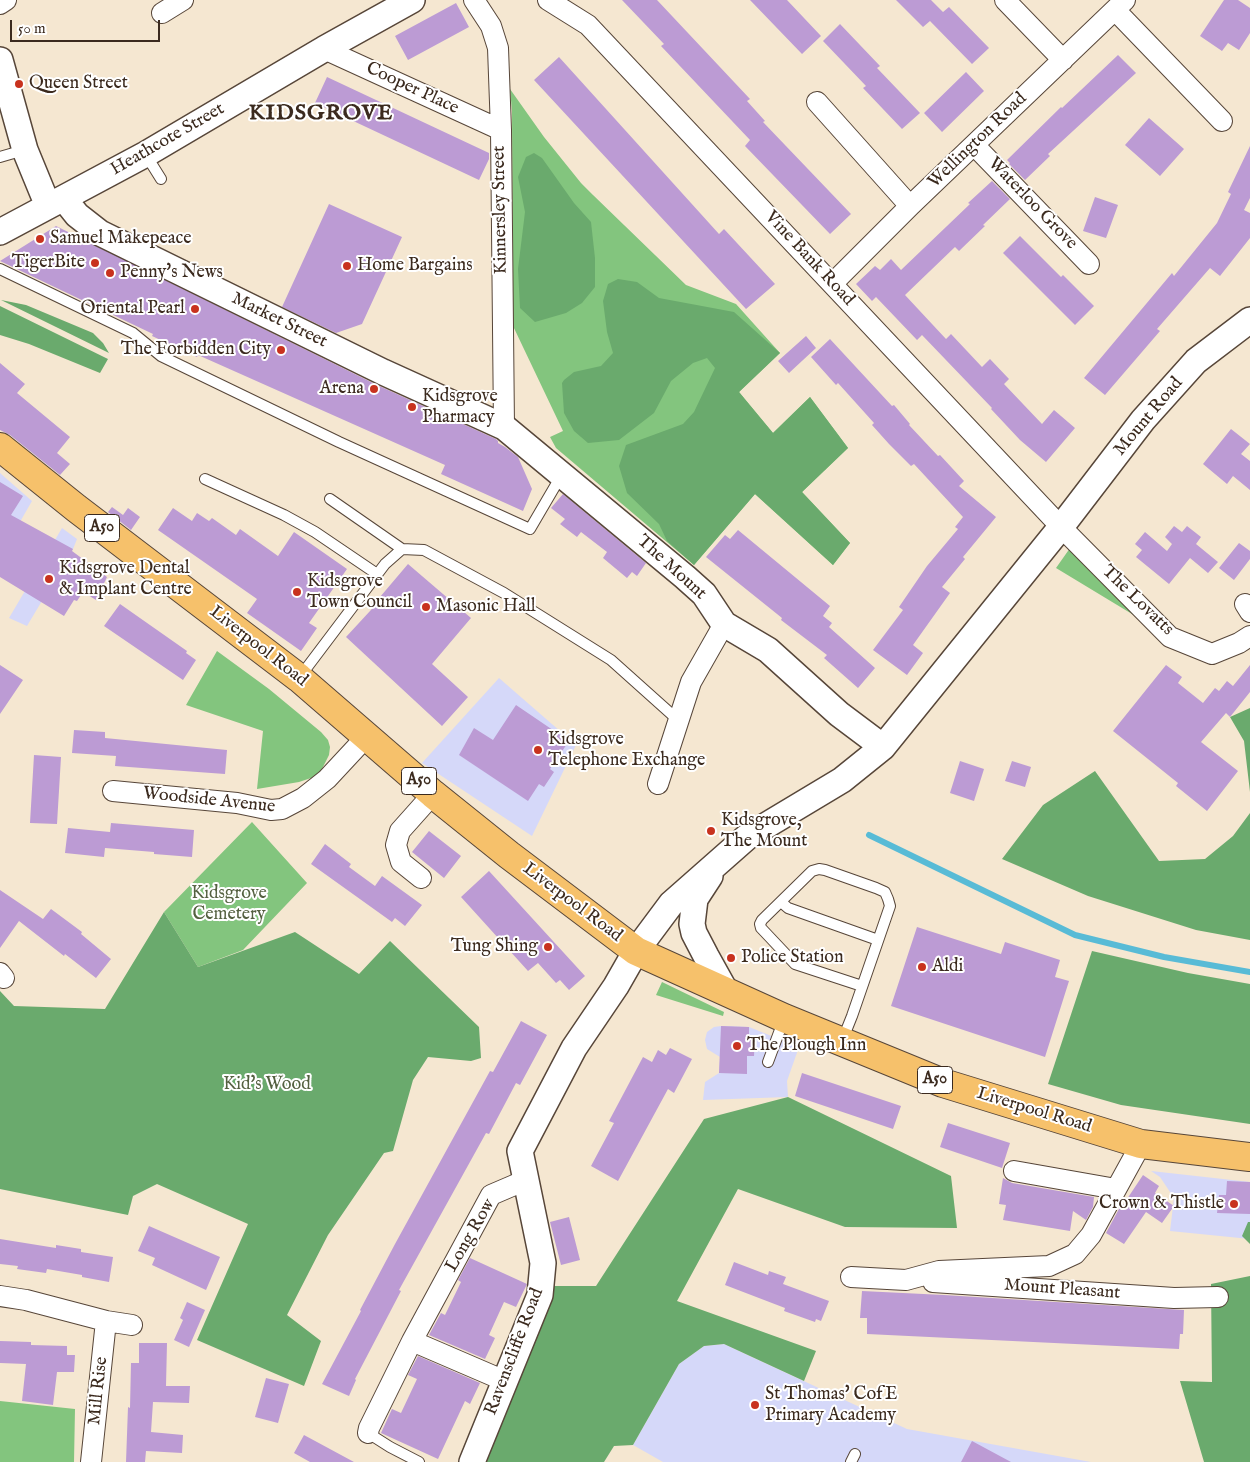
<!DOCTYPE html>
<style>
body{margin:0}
#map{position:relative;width:1250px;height:1462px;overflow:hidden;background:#f5e7d1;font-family:"IM FELL English",serif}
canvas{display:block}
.scale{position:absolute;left:10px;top:20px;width:150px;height:22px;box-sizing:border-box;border:2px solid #3b2a1e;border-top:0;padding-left:6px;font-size:15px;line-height:18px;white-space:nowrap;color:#3b2a1e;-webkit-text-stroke:4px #fff;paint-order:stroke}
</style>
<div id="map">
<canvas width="1250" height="1462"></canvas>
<div class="scale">50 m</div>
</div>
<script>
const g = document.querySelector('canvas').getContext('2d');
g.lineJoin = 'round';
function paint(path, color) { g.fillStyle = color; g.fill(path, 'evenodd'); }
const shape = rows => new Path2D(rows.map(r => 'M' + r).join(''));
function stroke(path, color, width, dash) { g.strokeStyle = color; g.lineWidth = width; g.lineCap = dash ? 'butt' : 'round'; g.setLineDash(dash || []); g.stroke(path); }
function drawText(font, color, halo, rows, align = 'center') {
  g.font = font + ' "IM FELL English",serif'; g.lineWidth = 4; g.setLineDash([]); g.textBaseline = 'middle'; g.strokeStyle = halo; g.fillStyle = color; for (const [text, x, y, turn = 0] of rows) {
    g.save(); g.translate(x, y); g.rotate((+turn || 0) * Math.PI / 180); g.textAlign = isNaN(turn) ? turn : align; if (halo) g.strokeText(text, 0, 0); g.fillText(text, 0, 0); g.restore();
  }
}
const built = shape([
 [0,473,32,501,9,541,0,536],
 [62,528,77,539,73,549,27,626,9,618],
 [499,678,576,745,532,836,422,763],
 [721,1026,749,1027,799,1047,787,1081,788,1097,703,1100,705,1082,719,1073,720,1057,707,1049,705,1040,707,1032,714,1027],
 [1151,1171,1250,1182,1250,1239,1170,1231,1174,1198,1160,1177],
 [724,1344,907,1429,1091,1462,663,1462,633,1445,679,1364,704,1346]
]);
const green = shape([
 [510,89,544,137,581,183,593,195,686,285,736,304,780,353,739,392,773,433,810,397,848,448,802,492,850,543,833,565,755,494,694,565,556,448,550,437,563,431,513,326,512,111],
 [1075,541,1170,637,1056,568],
 [217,651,269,689,321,732,328,740,330,747,329,755,320,773,314,777,299,782,257,789,263,731,186,705],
 [252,822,307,883,243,950,198,967,164,912],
 [662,982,724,1012,723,1016,656,995],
 [0,1401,75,1409,74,1462,0,1462]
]);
const forest = shape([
 [534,153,542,158,574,203,591,222,595,258,595,287,582,303,566,313,535,322,520,308,518,269,525,212,518,177,526,157],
 [618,279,637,282,659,298,734,312,780,353,739,392,773,433,810,397,848,448,802,492,850,543,833,565,755,494,694,565,667,541,659,524,627,493,619,466,626,445,683,424,694,412,715,368,707,358,693,363,671,381,654,413,619,440,588,443,574,431,564,413,562,383,564,380,574,372,601,366,613,353,607,332,603,301,608,284],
 [1,300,26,305,93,333,103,343,109,353],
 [0,306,108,359,100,373,29,344,0,335],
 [1250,708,1250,792,1244,741,1230,717],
 [1095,771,1159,861,1205,859,1233,836,1250,813,1250,940,1196,930,1088,896,1002,859,1043,805],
 [164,912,198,967,295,932,359,974,390,941,479,1027,481,1058,471,1061,428,1057,413,1080,393,1151,384,1153,328,1235,287,1315,321,1341,304,1386,197,1340,248,1224,157,1184,133,1196,128,1215,0,1189,0,991,14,1006,105,1009],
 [1092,951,1188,973,1250,984,1250,1124,1121,1105,1048,1084],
 [788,1097,951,1176,957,1228,845,1227,738,1189,677,1301,816,1351,804,1381,724,1344,704,1346,679,1364,633,1445,614,1446,604,1462,472,1462,541,1286,596,1286,704,1119],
 [1248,1222,1250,1222,1250,1244,1242,1236],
 [1250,1276,1250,1462,1204,1462,1180,1381,1212,1382,1211,1284]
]);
const stream = shape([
 [869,835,1075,935,1164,957,1250,972]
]);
const building = shape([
 [622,0,657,0,750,99,747,101,765,121,763,122,851,214,830,234,745,146,750,140,661,46,664,44],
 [750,0,787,0,821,36,802,54],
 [896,0,931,0,943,12,949,7,989,48,972,64,930,21,923,27],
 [1224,0,1238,0,1250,8,1250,33,1239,50,1228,43,1222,51,1200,36],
 [456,3,469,27,408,60,395,36],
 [840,24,880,66,877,68,920,113,902,129,863,88,866,86,823,41],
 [1118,55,1136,73,1048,154,1050,156,1025,180,1009,164,1010,163,1007,160,1061,107,1062,108],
 [559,57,719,234,724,229,775,284,746,309,534,80],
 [966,72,984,91,942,132,924,113],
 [327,77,489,153,489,159,479,180,315,103],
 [1149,118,1184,149,1160,176,1125,145],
 [1250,146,1250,198,1244,210,1250,213,1250,238,1220,276,1210,268,1157,329,1160,331,1105,395,1084,378,1172,273,1174,276,1217,223,1231,194,1228,192],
 [992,181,1010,199,983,225,985,226,959,251,955,247,905,295,946,339,951,334,982,367,990,359,1009,379,1004,384,1042,424,1054,410,1075,428,1046,462,1020,440,991,409,992,408,922,335,917,340,876,297,872,301,856,284,875,266,880,270,891,259,901,270,970,204,968,203],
 [1095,197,1118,205,1106,238,1083,231],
 [329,204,402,237,362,324,336,333,282,307],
 [56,226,377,385,496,439,498,441,498,443,505,447,518,457,532,489,523,511,441,474,445,465,198,355,197,357,152,336,153,334,0,261],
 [1020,236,1061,277,1063,275,1094,306,1075,325,1003,253],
 [806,336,816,348,789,373,778,361],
 [830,339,892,406,894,405,910,424,909,425,938,456,940,455,964,481,959,486,996,517,963,557,965,559,942,587,950,593,913,645,923,653,907,675,873,650,903,610,899,607,927,566,958,529,955,527,963,517,914,464,911,466,889,444,872,425,874,423,838,383,836,385,811,357],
 [0,363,25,384,17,393,70,437,57,453,70,464,60,475,10,435,0,430],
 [1231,429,1250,444,1241,454,1250,461,1250,490,1233,476,1227,484,1203,464],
 [0,482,23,496,11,515,73,549,72,551,107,577,96,600,83,592,77,601,74,600,64,616,0,577],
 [563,494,646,563,637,576,632,572,627,578,603,558,607,552,581,532,577,537,560,524,565,519,551,508],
 [112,507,123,515,128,508,140,517,131,530,108,512],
 [173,508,192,521,197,513,209,521,212,518,236,535,240,529,278,556,294,532,347,569,309,623,317,628,301,651,247,613,257,599,158,530],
 [1174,526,1182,532,1187,526,1201,537,1196,544,1218,562,1208,573,1190,558,1169,584,1136,557,1142,550,1135,544,1145,532,1167,551,1172,544,1165,537],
 [738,530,830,606,823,616,832,623,829,627,875,668,858,688,824,658,827,655,781,620,782,618,706,557,725,535,730,539],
 [1239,543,1250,551,1250,559,1234,580,1219,568],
 [408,564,471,618,432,664,468,697,442,726,346,637,382,598,380,597],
 [120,604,187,651,186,653,196,660,183,680,104,626],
 [0,665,23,680,0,714],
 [1166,665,1182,677,1178,683,1203,703,1215,688,1219,691,1227,681,1233,686,1250,665,1250,692,1230,717,1226,713,1201,742,1238,771,1207,811,1176,786,1178,783,1113,731],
 [516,705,569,741,550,769,554,772,544,787,539,784,528,801,459,755,474,728,493,740],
 [74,730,105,732,105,738,227,750,225,774,115,766,116,756,72,753],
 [34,755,61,757,57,824,30,823],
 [960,761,984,769,974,801,950,793],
 [1012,761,1031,767,1025,787,1005,781],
 [111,823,194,830,192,857,154,854,154,852,105,848,104,857,65,853,68,828,110,832],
 [429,831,461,856,444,878,412,852],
 [325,844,351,864,349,867,375,886,382,876,422,905,405,926,395,918,392,922,311,864],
 [489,871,585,976,569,990,560,980,556,983,538,963,528,971,461,897],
 [0,890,43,919,51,909,82,932,81,934,111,959,96,978,65,954,64,956,19,921,0,948],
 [917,927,1001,954,1005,942,1060,960,1055,977,1069,981,1045,1057,891,1006],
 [521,1021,547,1035,520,1085,516,1083,489,1134,486,1133,399,1290,401,1291,355,1379,356,1380,349,1396,322,1384,361,1311,360,1310,395,1244,490,1071,493,1072],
 [721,1026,749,1027,749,1036,755,1036,754,1056,747,1056,747,1074,719,1073],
 [670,1048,692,1059,674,1093,668,1089,618,1181,591,1166,614,1123,609,1121,643,1057,652,1062,658,1050,666,1055],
 [802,1073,901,1106,893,1129,795,1096],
 [948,1123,1010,1143,1002,1168,940,1147],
 [1143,1175,1159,1186,1155,1193,1174,1206,1162,1223,1146,1212,1124,1244,1106,1233,1120,1207,1121,1208],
 [1003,1178,1012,1183,1094,1197,1093,1207,1086,1220,1073,1211,1070,1231,1003,1220,1006,1205,999,1204],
 [1227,1181,1250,1182,1250,1214,1217,1213,1219,1195,1226,1195],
 [569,1217,580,1260,561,1265,550,1222],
 [149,1226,220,1257,206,1290,152,1265,155,1258,138,1251],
 [0,1239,56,1248,56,1245,81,1249,81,1252,113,1257,109,1282,82,1277,82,1275,47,1269,46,1273,17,1269,18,1266,0,1264],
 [470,1258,527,1284,516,1307,504,1302,489,1335,495,1338,485,1359,429,1335,441,1313,445,1315,461,1282,458,1280],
 [734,1262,768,1275,769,1271,786,1277,783,1284,829,1301,821,1321,816,1319,815,1322,784,1311,785,1308,725,1285],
 [862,1291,944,1295,1184,1310,1183,1334,1180,1334,1179,1349,867,1334,867,1318,860,1318],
 [187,1302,205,1310,189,1347,174,1340,183,1320,180,1318],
 [0,1341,31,1342,31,1345,67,1346,67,1355,75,1355,74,1372,57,1372,53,1405,22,1401,26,1364,0,1363],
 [139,1343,167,1343,166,1386,190,1386,189,1403,153,1402,151,1432,183,1435,182,1453,146,1451,145,1462,126,1462,128,1407,130,1408,131,1363,139,1363],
 [418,1356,480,1383,470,1404,465,1401,438,1459,381,1433,392,1409,401,1413,417,1379,408,1375],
 [266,1378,289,1384,278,1423,255,1417],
 [304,1435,354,1462,310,1462,294,1453],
 [972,1441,1011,1462,961,1462]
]);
const service = shape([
 [146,155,161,179],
 [0,157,24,150],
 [0,269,133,333,161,356,339,442,530,529,561,476],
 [205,479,284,515,315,532,377,574],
 [330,499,402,549],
 [299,678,385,564,402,549,424,550,504,593,611,660,678,720],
 [781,902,788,908,878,940],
 [842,1041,852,1016,890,906,888,899,885,892,876,888,825,870,819,869,812,871,762,920,760,924,761,928,795,964,862,986],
 [768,1062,784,1019],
 [368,1433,390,1447,419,1462],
 [851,1462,855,1454]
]);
const minor = shape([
 [474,0,491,26,498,48,501,130,504,427],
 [548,0,588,25,1061,527,1170,637,1212,654,1239,643,1250,636],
 [1005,0,1063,60],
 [0,4,6,0],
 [1115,10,1222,121],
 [162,13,183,0],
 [324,49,501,130],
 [817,102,910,206],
 [974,145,1089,264],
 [832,284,910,206,1125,0],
 [1245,604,1250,612],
 [658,784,691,682,724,624],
 [113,791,237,803,271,810,282,809,303,798,327,779,367,736],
 [421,878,401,862,396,845,400,831,433,794],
 [0,973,4,978],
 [1014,1171,1116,1189],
 [851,1277,906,1280,939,1271,1049,1266,1075,1254,1091,1235,1141,1144],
 [933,1282,1174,1298,1218,1297],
 [0,1296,26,1300,106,1321,132,1325],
 [412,1341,505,1381],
 [368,1433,369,1428,412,1341,491,1195,526,1180],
 [91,1462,106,1321]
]);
const tertiary = shape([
 [0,60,25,150,48,206],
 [66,197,69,205,77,215,100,233,383,372,504,427,685,577,704,594,724,624,768,650,839,714,883,747],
 [0,232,146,154,324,49,412,0],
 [710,876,695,899,692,924,694,933,706,956,726,992],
 [472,1462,540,1295,543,1263,520,1151,574,1048,616,986,636,951,671,904,747,837,842,780,883,747,1061,527,1143,420,1196,361,1250,320]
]);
const primary = shape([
 [0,447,76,508,299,678,433,794,509,855,636,951,784,1018,943,1083,1141,1144,1250,1157]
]);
const markers = [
 [19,84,5,"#c8321e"],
 [40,239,5,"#c8321e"],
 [95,263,5,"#c8321e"],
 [347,266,5,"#c8321e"],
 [110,273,5,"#c8321e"],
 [195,309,5,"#c8321e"],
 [281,350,5,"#c8321e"],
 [374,389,5,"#c8321e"],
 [412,407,5,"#c8321e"],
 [49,579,5,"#c8321e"],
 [297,592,5,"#c8321e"],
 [426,607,5,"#c8321e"],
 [538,750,5,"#c8321e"],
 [711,831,5,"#c8321e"],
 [548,947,5,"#c8321e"],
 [731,958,5,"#c8321e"],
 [922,967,5,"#c8321e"],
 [737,1046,5,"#c8321e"],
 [1234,1204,5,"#c8321e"],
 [755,1405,5,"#c8321e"]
];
const shields = [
 [102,528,35],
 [419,781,35],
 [935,1080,35]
];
const shieldNames = [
 ["A50",102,528],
 ["A50",419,781],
 ["A50",935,1080]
];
const poiNames = [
 ["Queen Street",29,84],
 ["Samuel Makepeace",50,239],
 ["TigerBite",85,263,"right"],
 ["Home Bargains",357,266],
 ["Penny's News",120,273],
 ["Oriental Pearl",185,309,"right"],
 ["The Forbidden City",271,350,"right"],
 ["Arena",364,389,"right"],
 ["Kidsgrove",422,397],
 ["Pharmacy",422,418],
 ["Kidsgrove Dental",59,569],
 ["& Implant Centre",59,590],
 ["Kidsgrove",307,582],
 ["Town Council",307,603],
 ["Masonic Hall",436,607],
 ["Kidsgrove",548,740],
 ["Telephone Exchange",548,761],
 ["Kidsgrove,",721,821],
 ["The Mount",721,842],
 ["Tung Shing",538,947,"right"],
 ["Police Station",741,958],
 ["Aldi",932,967],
 ["The Plough Inn",747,1046],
 ["Crown & Thistle",1224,1204,"right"],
 ["St Thomas' CofE",765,1395],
 ["Primary Academy",765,1416]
];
const streetNames = [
 ["Cooper Place",412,89,25],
 ["Heathcote Street",168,140,-30],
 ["Wellington Road",978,141,-44],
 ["Waterloo Grove",1032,204,46],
 ["Kinnersley Street",501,210,-91],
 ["Vine Bank Road",809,259,47],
 ["Market Street",279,321,26],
 ["Mount Road",1149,417,-50],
 ["The Mount",671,568,42],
 ["The Lovatts",1137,601,44],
 ["Liverpool Road",258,647,38],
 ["Woodside Avenue",209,801,6],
 ["Liverpool Road",572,903,37],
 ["Liverpool Road",1034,1111,17],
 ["Long Row",471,1236,-60],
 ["Mount Pleasant",1062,1290,4],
 ["Ravenscliffe Road",515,1352,-69],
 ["Mill Rise",99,1391,-84]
];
const parkNames = [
 ["Kidsgrove",229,894],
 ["Cemetery",229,915],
 ["Kid's Wood",267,1085]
];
const districtNames = [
 ["KIDSGROVE",321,114]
];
paint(built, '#d5d8f9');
paint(green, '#83c57e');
paint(forest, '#6aaa6d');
stroke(stream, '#58bbd6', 6);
paint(building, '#bc9bd4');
stroke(service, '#574639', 12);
stroke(minor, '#574639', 22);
stroke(tertiary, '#574639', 28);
stroke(primary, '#574639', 30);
stroke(service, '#fff', 10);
stroke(minor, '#fff', 20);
stroke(tertiary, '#fff', 25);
stroke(primary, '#f6c16b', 28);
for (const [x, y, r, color] of markers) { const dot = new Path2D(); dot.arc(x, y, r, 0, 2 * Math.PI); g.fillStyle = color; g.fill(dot); stroke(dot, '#fff', 2); }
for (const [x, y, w] of shields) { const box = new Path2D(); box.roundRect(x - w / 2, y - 13.5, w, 27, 4); g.fillStyle = '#fff'; g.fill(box); stroke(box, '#3b2a1e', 1); }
drawText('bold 16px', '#3b2a1e', null, shieldNames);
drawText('18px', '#3b2a1e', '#fff', poiNames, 'left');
drawText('18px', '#3b2a1e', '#fff', streetNames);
drawText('18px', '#546040', '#fff', parkNames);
g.letterSpacing = '1px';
drawText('bold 22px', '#3b2a1e', '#fff', districtNames);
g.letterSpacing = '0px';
</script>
